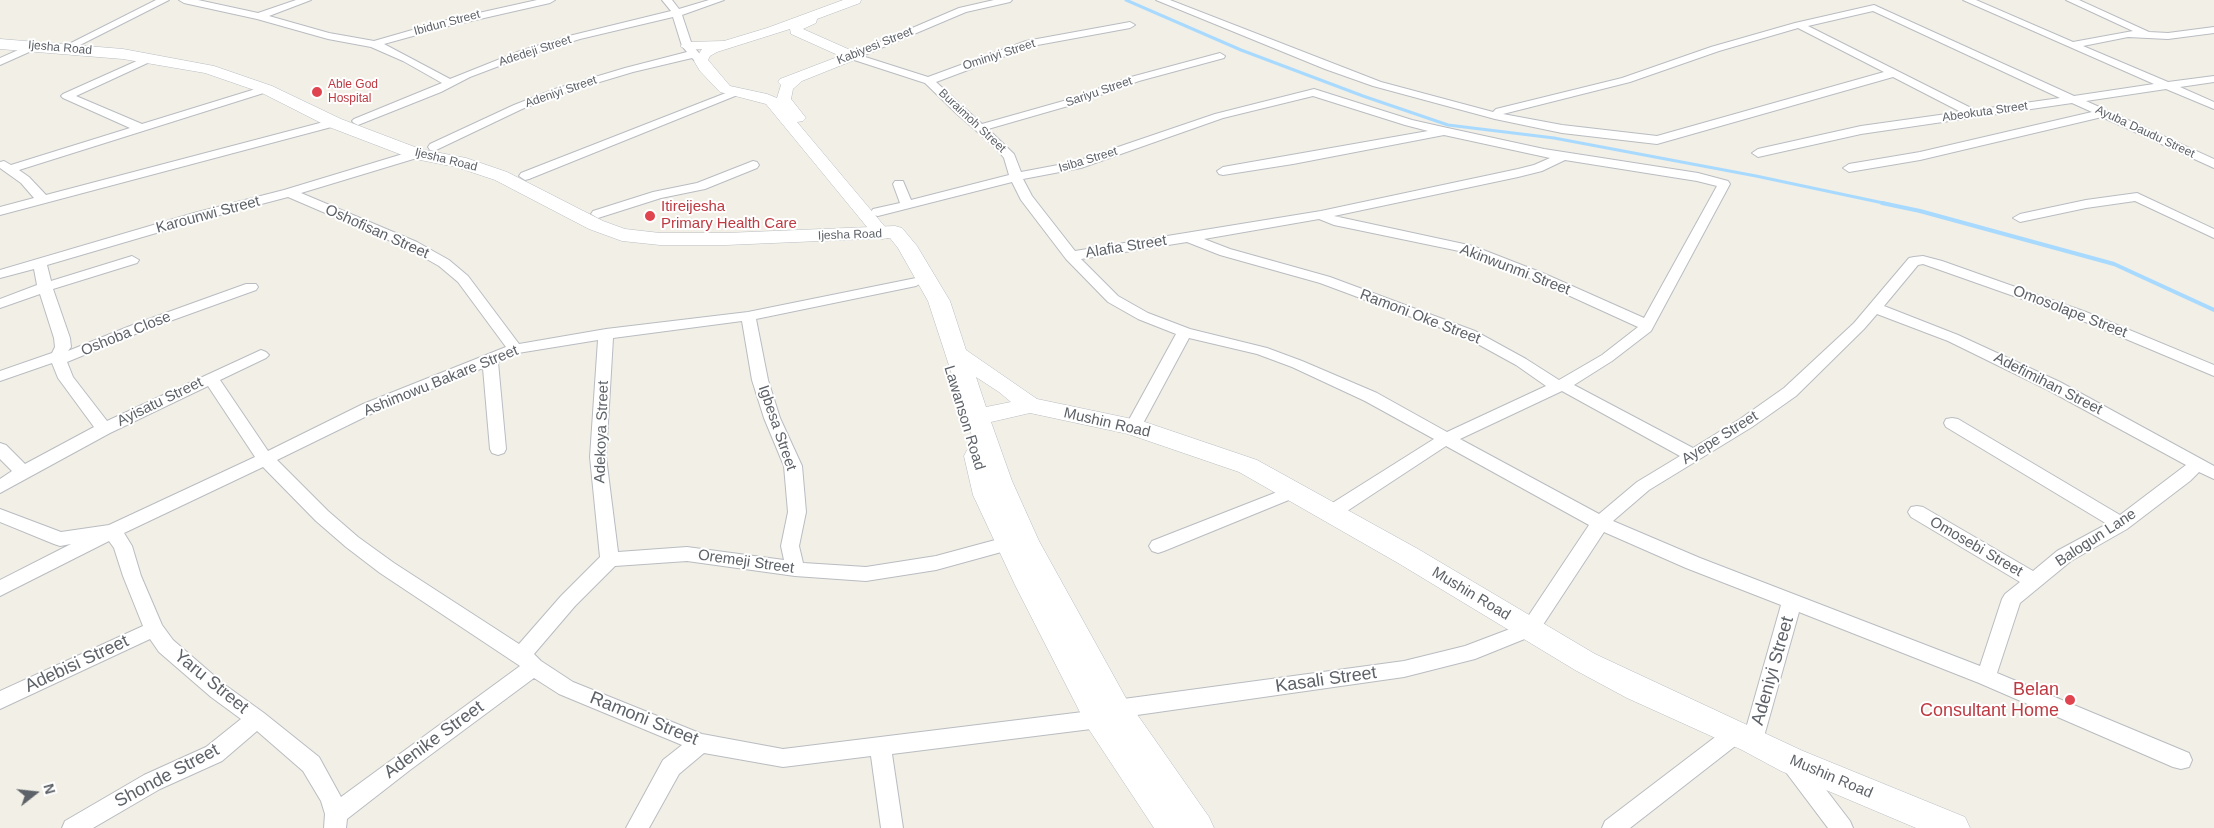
<!DOCTYPE html>
<style>
body{margin:0}
#map{position:relative;width:2214px;height:828px;overflow:hidden;background:#f1efe6;font-family:Arial,sans-serif}
canvas{display:block}
.north{position:absolute;left:10px;top:768px;width:50px;height:50px;-webkit-text-stroke:4px #fff;paint-order:stroke;rotate:74deg;font-size:14px;font-weight:700;line-height:20px;text-align:center;color:#5d6268}
.north::after{content:'';display:block;margin:auto;width:18px;height:22px;background:#5d6268;clip-path:polygon(50% 0,100% 100%,50% 72%,0 100%)}
</style>
<div id="map">
<canvas width="2214" height="828"></canvas>
<div class="north">N</div>
</div>
<script>
const g = document.querySelector('canvas').getContext('2d');
g.lineJoin = 'round';
const shape = rows => new Path2D(rows.map(r => 'M' + r).join(''));
function stroke(path, color, width, dash) { g.strokeStyle = color; g.lineWidth = width; g.lineCap = dash ? 'butt' : 'round'; g.setLineDash(dash || []); g.stroke(path); }
function paint(path, color) { g.fillStyle = color; g.fill(path, 'evenodd'); }
function drawText(font, color, halo, rows, align = 'center') {
  g.font = font + ' Arial,sans-serif'; g.lineWidth = 4; g.setLineDash([]); g.textBaseline = 'middle'; g.strokeStyle = halo; g.fillStyle = color; for (const [text, x, y, turn = 0] of rows) {
    g.save(); g.translate(x, y); g.rotate((+turn || 0) * Math.PI / 180); g.textAlign = isNaN(turn) ? turn : align; if (halo) g.strokeText(text, 0, 0); g.fillText(text, 0, 0); g.restore();
  }
}
const streamFar1 = shape([
 [1126,0,1241,50,1363,96,1448,125,1554,138,1756,176,1888,204]
]);
const stream = shape([
 [1882,203,1920,211,2114,264,2214,310]
]);
const minor = shape([
 [156,0,169,0,80,45,76,46,71,43,156,0],
 [179,0,198,0,258,13,296,0,311,0,269,16,329,33,374,41,447,20,537,0,555,0,550,3,449,26,384,44,450,79,520,51,573,35,671,11,662,0,672,0,679,9,709,0,724,0,682,15,692,45,705,60,704,62,696,62,692,58,633,72,563,93,522,109,434,151,430,150,428,147,430,144,514,105,555,89,625,68,687,52,682,46,673,17,580,39,528,55,470,77,441,92,358,125,354,123,352,121,354,119,442,83,403,61,371,47,328,39,257,19,184,3,179,0],
 [994,0,1012,0,1010,2,966,12,862,56,928,77,1026,41,1130,22,1135,25,1130,28,1032,46,936,82,982,124,1067,100,1131,77,1220,53,1225,56,1224,58,1139,81,1075,104,988,129,1014,154,1021,172,1074,162,1215,114,1314,89,1412,120,1443,127,1544,149,1698,173,1728,181,1730,184,1651,331,1612,361,1574,385,1693,448,1740,419,1784,388,1854,323,1909,258,1914,257,1923,256,1942,261,2086,312,2214,365,2214,376,2076,318,1923,264,1918,265,1884,306,1958,335,2060,382,2214,466,2214,479,2199,472,2190,481,2127,529,2071,561,2020,603,1997,673,2189,753,2192,760,2189,767,2181,769,2173,767,1979,683,1799,612,1761,747,1753,750,1745,747,1743,740,1630,828,1602,828,1605,821,1727,728,1735,725,1743,728,1745,732,1781,605,1686,568,1604,532,1537,634,1475,659,1404,677,1116,718,1109,715,1106,709,1109,703,1116,700,1404,661,1465,646,1523,624,1589,525,1446,446,1338,517,1332,518,1326,517,1323,512,1326,507,1434,439,1365,401,1292,367,1257,354,1189,338,1139,431,1133,432,1127,431,1125,427,1176,334,1138,319,1108,302,1066,259,1021,200,1012,182,878,216,873,215,871,212,873,209,900,203,893,184,895,181,903,181,911,200,1009,175,1004,158,996,148,957,114,925,83,848,58,847,56,959,8,994,0],
 [1313,96,1405,125,1428,131,1223,167,1217,171,1219,174,1223,175,1293,164,1444,135,1550,158,1534,165,1518,169,1321,211,1075,251,1032,196,1023,179,1081,168,1223,118,1313,96],
 [1565,160,1697,181,1717,186,1644,318,1545,274,1473,246,1334,216,1518,177,1542,171,1565,160],
 [1319,219,1334,225,1464,252,1535,280,1638,327,1602,355,1559,380,1526,359,1475,331,1330,277,1230,249,1204,239,1319,219],
 [1187,242,1220,255,1320,283,1465,337,1516,365,1546,386,1447,432,1377,393,1302,361,1267,348,1190,329,1148,313,1118,296,1081,259,1187,242],
 [1877,314,1948,341,2048,390,2186,465,2120,515,1958,419,1952,418,1946,419,1944,423,1946,427,2107,524,2057,551,2033,571,1923,507,1917,506,1911,507,1908,512,1911,517,2020,582,2005,594,2002,599,1980,666,1700,558,1613,521,1649,490,1752,427,1796,396,1864,329,1877,314],
 [1562,391,1680,456,1637,482,1599,514,1460,439,1562,391],
 [1156,0,1170,0,1381,82,1493,112,1496,109,1622,78,1711,47,1795,23,1874,5,2074,96,2154,84,1963,0,1976,0,2073,42,2133,31,2066,0,2079,0,2149,32,2168,33,2214,27,2214,33,2168,39,2128,37,2083,46,2168,82,2214,76,2214,82,2180,87,2214,102,2214,109,2166,89,2086,101,2214,159,2214,168,2102,117,1920,160,1849,172,1843,168,1849,164,1920,152,2092,112,2072,103,1861,134,1758,157,1752,153,1758,149,1861,126,1961,112,1893,77,1657,144,1562,133,1495,119,1373,86,1325,69,1156,0],
 [1873,11,2060,98,1975,110,1808,26,1873,11],
 [1798,28,1884,72,1657,136,1562,125,1503,114,1630,82,1719,51,1798,28],
 [34,43,38,44,38,48,0,65,0,58,34,43],
 [150,55,154,56,155,58,154,60,76,96,142,124,262,87,270,87,272,89,270,91,19,170,29,177,46,195,335,119,341,123,339,125,0,215,0,207,34,198,21,183,0,168,0,162,4,161,11,165,130,128,63,98,61,96,63,94,150,55],
 [736,89,740,90,742,92,740,94,529,179,525,180,519,176,521,173,736,89],
 [416,150,420,151,422,154,420,157,301,193,417,242,449,260,468,276,519,344,606,329,748,312,916,278,921,279,923,282,916,286,756,319,768,380,780,418,802,466,806,512,799,546,803,563,866,567,936,556,1010,536,1016,538,1019,543,1016,548,936,570,866,581,795,576,687,561,615,566,575,606,534,654,541,661,573,682,702,734,783,749,1099,710,1106,713,1109,719,1106,725,1099,728,892,754,903,828,881,828,871,756,783,767,704,753,679,774,649,828,626,828,663,760,682,745,559,694,534,678,410,770,347,819,346,828,324,828,325,814,321,801,303,771,257,731,222,761,160,789,93,828,62,828,65,821,144,775,206,747,241,719,211,697,159,652,150,639,0,709,0,691,143,626,123,576,114,548,109,541,0,596,0,580,71,544,60,546,54,544,0,522,0,509,61,532,109,525,255,457,208,386,110,433,0,493,0,479,12,471,0,459,0,443,6,445,25,464,94,427,58,378,52,363,0,381,0,371,52,353,55,347,54,338,40,294,0,308,0,299,37,285,34,269,0,278,0,270,194,213,284,190,416,150],
 [288,197,407,248,439,266,458,282,506,347,363,404,268,451,220,380,266,358,269,355,266,352,261,350,107,421,73,377,67,362,145,330,256,290,258,287,256,284,246,284,135,324,68,351,71,347,70,338,53,289,137,263,139,260,132,256,51,281,47,265,204,219,288,197],
 [742,321,752,380,764,418,784,466,788,512,781,546,784,560,687,547,618,552,606,457,613,338,742,321],
 [598,340,590,457,600,557,561,596,519,644,394,563,358,537,328,511,277,460,375,412,483,368,490,449,492,453,498,455,504,453,506,449,498,362,518,353,598,340],
 [263,467,316,521,346,547,380,573,520,666,341,797,319,757,264,713,225,685,173,640,162,625,141,576,132,546,124,533,263,467],
 [753,161,757,162,759,165,757,168,705,189,661,198,598,218,591,214,593,211,653,192,697,183,753,161],
 [2137,193,2214,229,2214,238,2135,201,2086,208,2020,222,2013,218,2020,214,2086,200,2137,193],
 [1295,485,1301,487,1304,491,1301,495,1164,551,1158,553,1152,551,1149,546,1152,541,1295,485],
 [1793,755,1801,757,1850,821,1853,828,1828,828,1785,771,1782,764,1785,757,1793,755]
]);
const tertiary = shape([
 [843,0,861,0,860,3,817,19,816,23,803,29,857,53,859,56,857,59,802,81,793,89,791,99,806,118,803,121,797,122,891,234,888,238,882,239,876,238,766,104,720,92,700,71,694,61,702,49,687,50,680,46,687,42,724,41,767,28,843,0],
 [790,29,791,34,840,56,780,79,778,82,781,85,777,98,767,94,730,86,708,60,710,56,717,52,790,29]
]);
const secondary = shape([
 [0,39,123,49,214,66,272,86,341,119,420,149,466,158,507,172,603,221,625,229,660,233,726,233,895,226,902,228,917,246,950,301,966,350,1037,399,1142,421,1257,460,1418,549,1595,654,1803,751,1965,817,1970,828,1916,828,1781,771,1742,750,1627,698,1575,670,1398,563,1239,472,1128,434,1030,413,991,422,1012,481,1039,541,1127,700,1209,817,1214,828,1154,828,1088,728,1015,585,973,495,964,456,967,450,976,448,928,301,898,248,890,238,726,245,660,245,622,241,589,229,495,180,456,167,410,158,329,127,260,92,205,73,123,59,0,49,0,39],
 [976,377,999,392,1011,402,986,407,976,377]
]);
const markers = [
 [317,92,6,"#e0444e"],
 [650,216,6,"#e0444e"],
 [2070,700,6,"#e0444e"]
];
const farStreetnames = [
 ["Ibidun Street",447,23,-15],
 ["Kabiyesi Street",875,46,-22],
 ["Ijesha Road",60,48,5],
 ["Adedeji Street",535,51,-18],
 ["Ominiyi Street",999,55,-18],
 ["Adeniyi Street",561,92,-19],
 ["Sariyu Street",1099,92,-19],
 ["Abeokuta Street",1985,112,-8],
 ["Buraimoh Street",972,121,43],
 ["Ayuba Daudu Street",2145,132,25],
 ["Ijesha Road",446,160,14],
 ["Isiba Street",1088,160,-17],
 ["Ijesha Road",850,235,-2]
];
const farHealthnames = [
 ["Able God",328,85],
 ["Hospital",328,99]
];
const healthNames = [
 ["Itireijesha",661,207],
 ["Primary Health Care",661,224]
];
const streetNames = [
 ["Karounwi Street",208,215,-15],
 ["Oshofisan Street",377,232,24],
 ["Alafia Street",1126,247,-9],
 ["Akinwunmi Street",1515,270,21],
 ["Omosolape Street",2070,312,21],
 ["Ramoni Oke Street",1420,317,21],
 ["Oshoba Close",126,334,-22],
 ["Ashimowu Bakare Street",441,381,-22],
 ["Adefimihan Street",2048,384,27],
 ["Ayisatu Street",160,402,-26],
 ["Lawanson Road",964,418,73],
 ["Mushin Road",1107,423,13],
 ["Igbesa Street",777,428,71],
 ["Adekoya Street",602,432,-88],
 ["Ayepe Street",1720,438,-32],
 ["Balogun Lane",2096,538,-33],
 ["Omosebi Street",1976,547,30],
 ["Oremeji Street",746,562,8],
 ["Mushin Road",1471,594,31],
 ["Mushin Road",1831,777,23]
];
const nearStreetnames = [
 ["Adebisi Street",77,664,-25],
 ["Adeniyi Street",1773,671,-74],
 ["Kasali Street",1326,680,-8],
 ["Yaru Street",211,682,39],
 ["Ramoni Street",644,719,22],
 ["Adenike Street",434,740,-36],
 ["Shonde Street",167,776,-28]
];
const nearHealthnames = [
 ["Belan",2059,690],
 ["Consultant Home",2059,711]
];
stroke(streamFar1, '#a8daff', 3);
stroke(stream, '#a8daff', 4);
stroke(minor, '#b9bcc1', 2);
stroke(tertiary, '#b9bcc1', 1);
stroke(secondary, '#b9bdc3', 1);
paint(minor, '#fff');
paint(tertiary, '#fff');
paint(secondary, '#fff');
for (const [x, y, r, color] of markers) { const dot = new Path2D(); dot.arc(x, y, r, 0, 2 * Math.PI); g.fillStyle = color; g.fill(dot); stroke(dot, '#fff', 2); }
drawText('12px', '#5d6268', '#fff', farStreetnames);
drawText('12px', '#be3a42', '#fff', farHealthnames, 'left');
drawText('15px', '#be3a42', '#fff', healthNames, 'left');
drawText('15px', '#5d6268', '#fff', streetNames);
drawText('18px', '#5d6268', '#fff', nearStreetnames);
drawText('18px', '#be3a42', '#fff', nearHealthnames, 'right');
</script>
